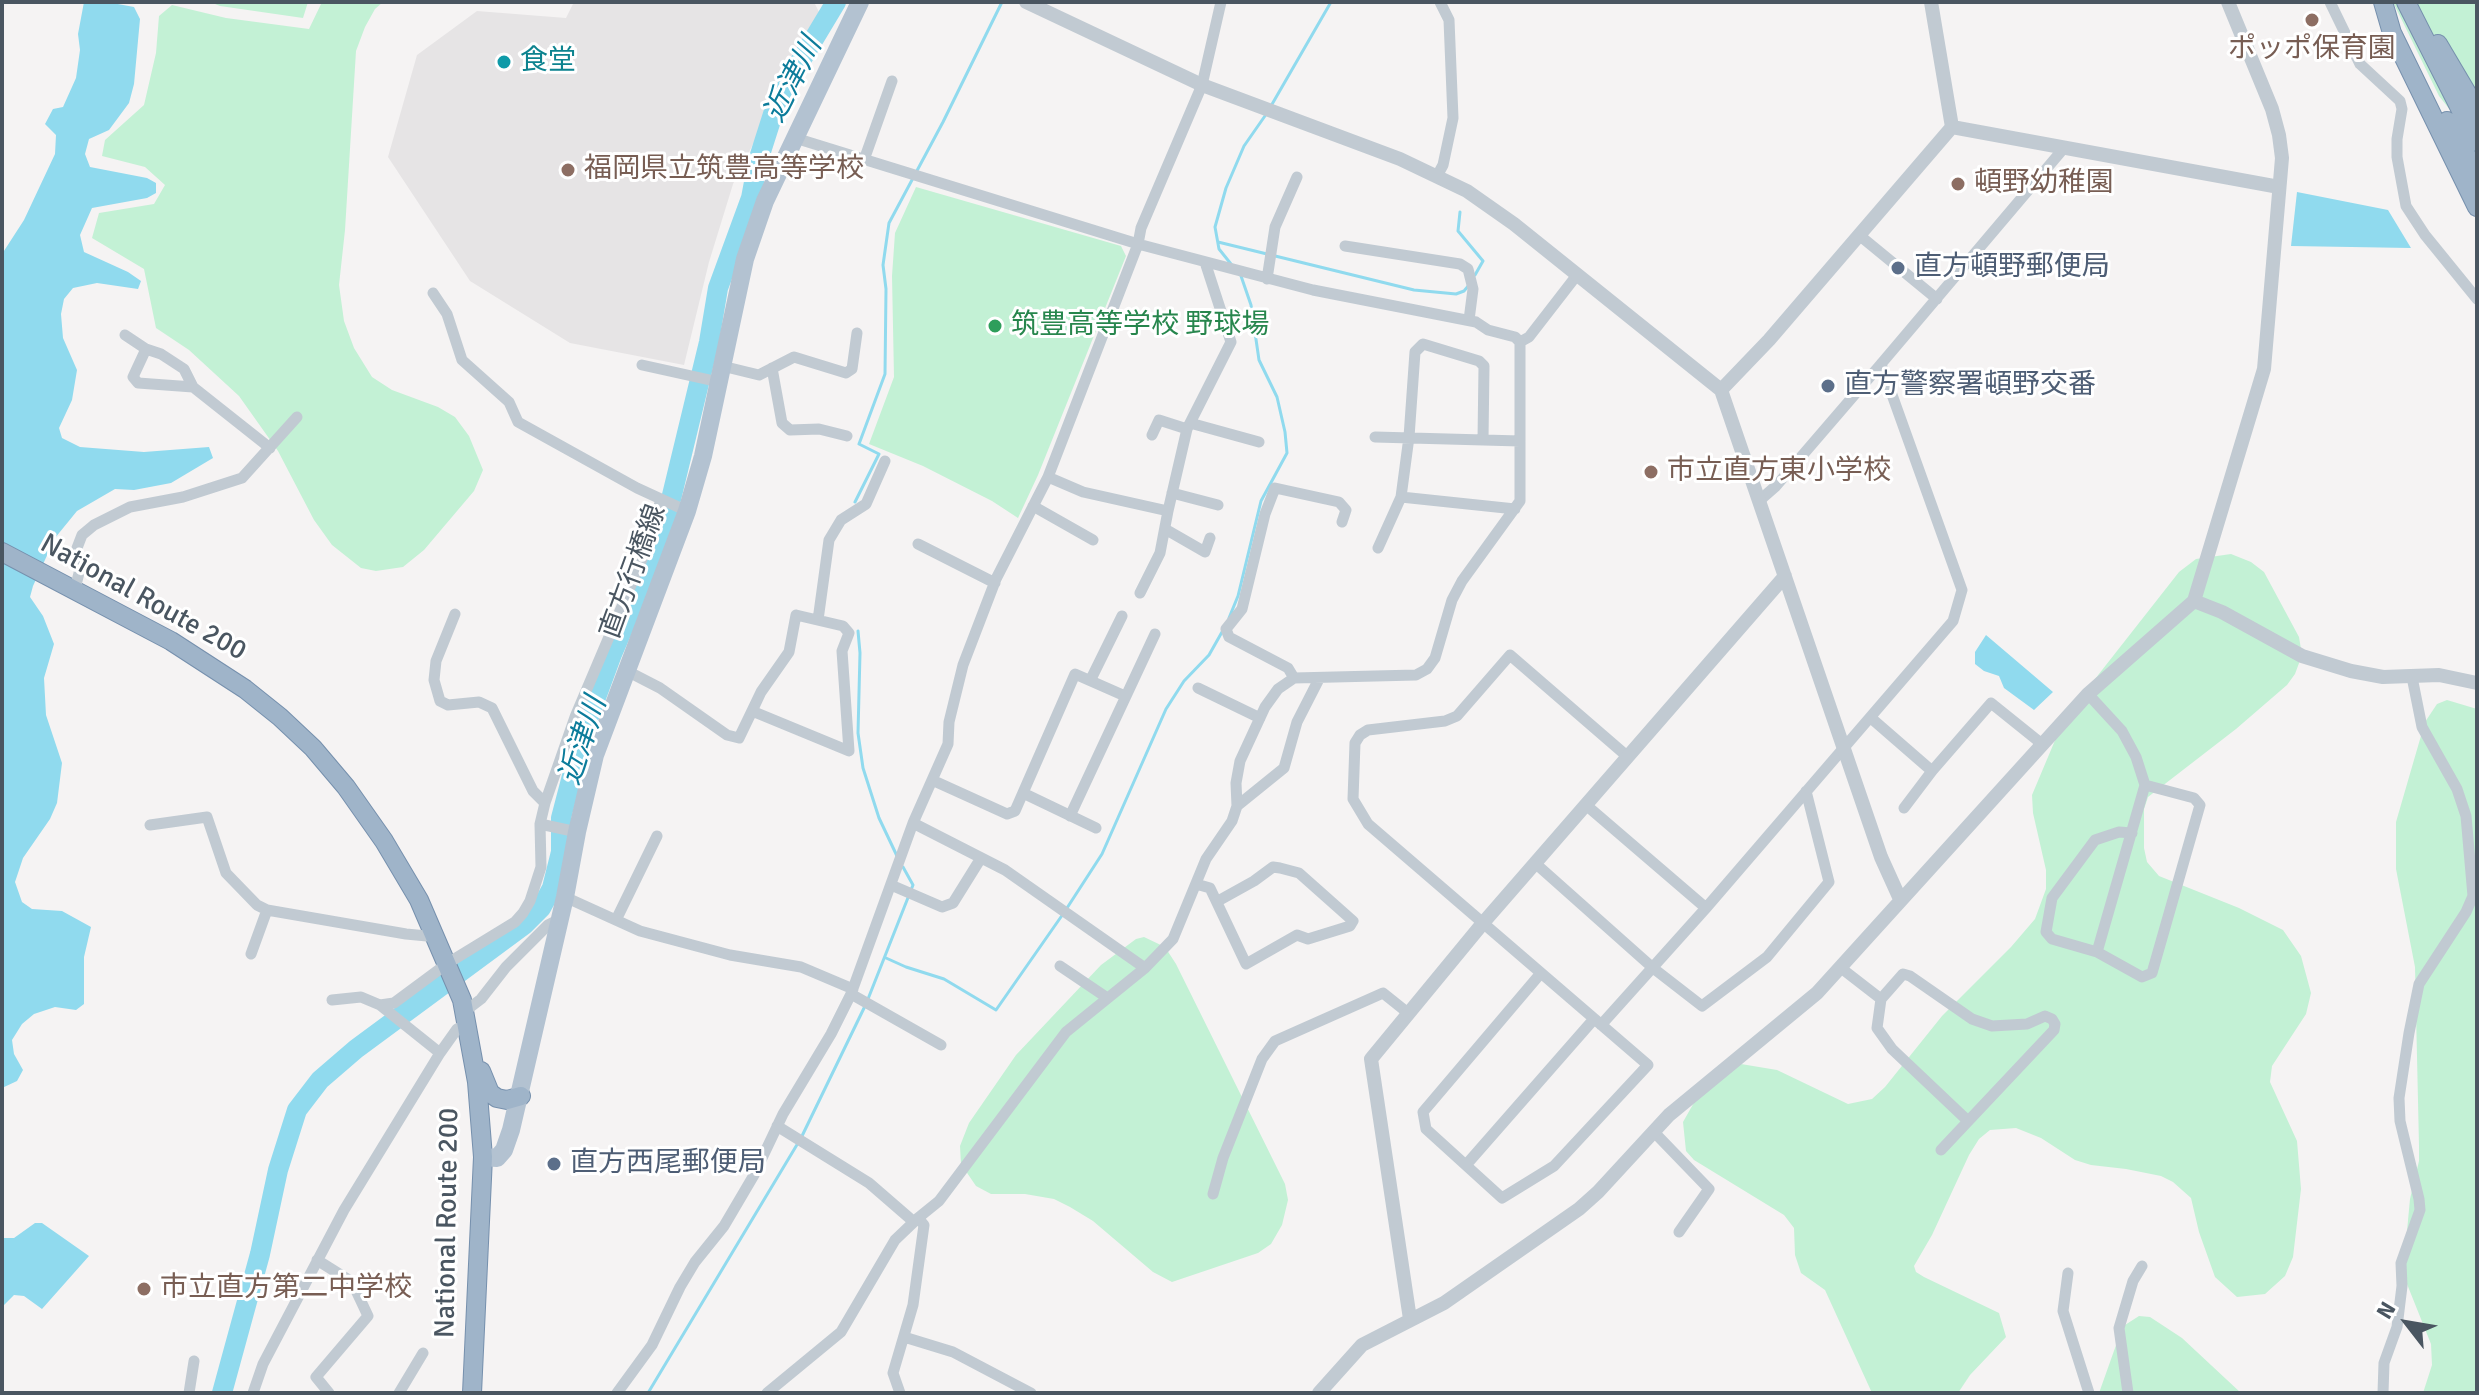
<!DOCTYPE html>
<meta charset="utf-8">
<style>
body{margin:0}
#map{position:relative;width:2479px;height:1395px;overflow:hidden;background:#f5f3f3;font-family:Signika,sans-serif}
canvas{display:block}
.frame{position:absolute;inset:0;border:4px solid #4a5661;pointer-events:none}
.north{position:absolute;left:2367px;top:1283px;width:80px;height:80px;-webkit-text-stroke:6px #fff;paint-order:stroke;rotate:301deg;font-size:22px;font-weight:700;line-height:32px;text-align:center;color:#4a5661}
.north::after{content:'';display:block;margin:auto;width:28px;height:36px;background:#4a5661;clip-path:polygon(50% 0,100% 100%,50% 72%,0 100%)}
</style>
<div id="map">
<canvas width="2479" height="1395"></canvas>
<div class="frame"></div>
<div class="north">N</div>
</div>
<script>
const g = document.querySelector('canvas').getContext('2d');
g.lineJoin = 'round';
function paint(path, color) { g.fillStyle = color; g.fill(path, 'evenodd'); }
const shape = rows => new Path2D(rows.map(r => 'M' + r).join(''));
function stroke(path, color, width, dash) { g.strokeStyle = color; g.lineWidth = width; g.lineCap = dash ? 'butt' : 'round'; g.setLineDash(dash || []); g.stroke(path); }
function drawText(font, color, halo, rows, align = 'center') {
  g.font = font + ' Signika,"Noto Sans JP",sans-serif'; g.lineWidth = 6; g.setLineDash([]); g.textBaseline = 'middle'; g.strokeStyle = halo; g.fillStyle = color; for (const [text, x, y, turn = 0] of rows) {
    g.save(); g.translate(x, y); g.rotate((+turn || 0) * Math.PI / 180); g.textAlign = isNaN(turn) ? turn : align; if (halo) g.strokeText(text, 0, 0); g.fillText(text, 0, 0); g.restore();
  }
}
const education = shape([
 [574,2,814,2,819,12,733,184,709,262,684,365,570,343,470,281,388,157,417,55,477,11,566,18]
]);
const green = shape([
 [210,2,308,2,303,18,220,6],
 [322,2,383,2,375,9,365,27,356,51,345,230,339,285,344,321,354,348,372,377,392,390,438,407,455,417,469,436,483,470,474,491,424,550,403,567,376,571,361,568,332,545,314,520,278,451,239,396,189,350,156,328,144,269,92,238,99,213,154,204,165,185,145,167,102,156,105,140,144,105,156,53,159,16,172,5,226,18,309,29],
 [2393,2,2477,2,2477,144,2439,96],
 [916,187,1121,246,1126,256,1038,475,1018,518,992,501,923,466,869,444,894,377,892,276,895,233],
 [2231,554,2251,562,2264,572,2299,637,2302,655,2295,674,2287,685,2236,729,2148,797,2144,809,2144,848,2147,862,2159,876,2239,908,2283,930,2301,956,2311,993,2306,1014,2272,1066,2270,1082,2297,1141,2301,1189,2293,1257,2285,1276,2265,1294,2237,1297,2215,1277,2199,1232,2191,1198,2173,1182,2161,1176,2126,1169,2091,1165,2075,1160,2041,1138,2016,1128,1990,1130,1979,1139,1969,1155,1932,1235,1914,1266,1916,1272,1924,1277,1999,1313,2006,1337,1970,1375,1958,1393,1872,1393,1825,1290,1801,1273,1795,1255,1794,1228,1784,1215,1694,1160,1686,1151,1683,1122,1700,1092,1741,1064,1777,1070,1848,1104,1872,1099,1885,1087,1942,1016,2011,947,2035,919,2046,889,2046,870,2033,813,2032,795,2056,738,2084,693,2179,572,2196,559],
 [2447,700,2477,709,2477,1393,2423,1393,2432,1365,2431,1344,2403,1274,2410,1199,2419,1161,2419,1146,2415,967,2396,869,2396,822,2425,722,2437,704],
 [1144,937,1165,947,1176,964,1285,1184,1288,1200,1282,1225,1271,1244,1258,1253,1172,1282,1153,1272,1093,1221,1070,1207,1054,1199,1025,1194,991,1194,976,1186,961,1164,960,1146,969,1123,1016,1055,1101,965,1136,939],
 [2139,1316,2150,1317,2182,1338,2241,1393,2099,1393,2120,1334,2125,1325]
]);
const water = shape([
 [84,2,107,2,134,7,140,19,134,84,129,103,109,130,89,139,85,154,90,167,147,178,156,183,156,193,147,198,92,208,80,235,84,252,128,272,141,281,138,289,97,283,73,288,64,299,61,314,63,338,77,370,72,400,59,428,62,438,80,447,144,452,209,447,213,458,171,483,134,490,115,489,77,511,55,538,33,586,30,597,43,616,54,644,44,678,46,715,62,763,57,803,50,819,23,858,15,882,22,902,32,909,62,911,91,927,84,957,84,1004,76,1010,55,1007,34,1014,22,1024,12,1040,14,1054,23,1070,17,1081,2,1088,2,254,24,220,55,154,56,135,45,124,53,109,63,107,76,78,80,50,78,34],
 [2297,192,2388,210,2411,248,2291,246],
 [1986,635,2053,692,2034,710,2004,688,1999,676,1984,671,1975,664,1975,652],
 [35,1223,42,1223,89,1256,42,1309,24,1296,14,1295,2,1307,2,1238,14,1238]
]);
const stream = shape([
 [1271,106,1331,2],
 [1460,212,1458,231,1483,261,1475,275],
 [1218,242,1414,290,1456,294,1464,291,1469,285],
 [1231,264,1219,249,1215,227,1226,188,1244,146,1267,113],
 [855,502,879,454,859,444,885,374,886,289,883,265,889,223,943,122,1002,2],
 [1229,618,1238,596,1261,501,1287,453,1285,432,1277,397,1259,360,1251,305,1241,276],
 [858,631,860,653,858,733,863,768,879,818,897,856],
 [1067,908,1102,854,1166,709,1184,681,1209,655,1222,632],
 [886,958,906,967,944,979,996,1010,1063,914],
 [868,999,913,885,903,867],
 [802,1136,865,1006],
 [648,1393,798,1143]
]);
const river = shape([
 [222,1393,260,1254,278,1170,297,1110,320,1080,356,1049,524,925,541,908,552,888,561,852,561,818,584,730,612,654,645,578,665,524,709,342,718,288,751,198,758,161,773,114,797,67,836,2]
]);
const minor = shape([
 [2330,2,2360,64,2400,101,2402,109,2397,139,2397,157,2406,206,2425,235,2477,299],
 [795,138,1138,244,1313,290,1476,322,1488,330,1515,337,1520,342],
 [864,160,892,81],
 [1437,176,1443,165,1453,118,1449,20,1440,2],
 [1859,235,1937,299],
 [1345,246,1460,264,1468,269,1473,289,1469,320],
 [1267,279,1275,227,1297,177],
 [433,293,447,314,462,360,509,402,518,422,637,488,687,511],
 [125,335,146,349,161,354,184,369,193,387,270,448],
 [1520,342,1529,337,1577,275],
 [146,349,133,377,138,383,193,387],
 [642,365,719,382],
 [722,366,759,375,794,357,846,373,852,369,857,333],
 [772,368,782,423,790,430,819,429,847,436],
 [1190,423,1259,442],
 [1152,435,1159,420,1187,429],
 [1375,437,1520,441],
 [1483,440,1484,366,1479,361,1423,344,1415,352,1409,437,1401,497,1515,509],
 [1048,477,1083,492,1168,511,1187,429,1231,342,1205,262],
 [1172,493,1218,505],
 [1760,500,1776,486,1881,364,2064,148],
 [1033,506,1093,540],
 [1165,529,1205,552,1210,538],
 [918,544,995,583],
 [1378,548,1401,497],
 [75,589,80,569,77,548,82,535,94,525,130,507,183,497,242,478,297,417],
 [1140,593,1160,553,1168,511],
 [455,614,436,661,434,680,440,701,448,705,479,702,492,708,533,791,545,803],
 [818,620,829,540,841,520,866,504,885,461],
 [627,671,660,688,727,735,739,738,752,711,761,692,789,652,796,615,843,626,849,633,842,651,849,751,752,711],
 [1294,678,1288,668,1229,637,1226,629,1242,609,1265,514,1275,488,1339,502,1346,510,1342,522],
 [1091,679,1122,616],
 [1198,688,1260,718],
 [2088,694,2122,731,2136,757,2145,785,2097,952],
 [1871,718,1932,771,1991,703,2042,744],
 [932,780,1007,814,1015,811,1075,674,1125,696],
 [1023,793,1096,828],
 [1586,805,1706,908],
 [1237,806,1284,768,1297,722,1319,679],
 [1904,808,1932,771],
 [1070,816,1155,634],
 [913,823,1005,870,1145,968],
 [540,824,577,832],
 [150,825,207,817,226,873,257,905,267,910,406,934,427,936,433,931],
 [2132,833,2119,832,2095,840,2052,898,2046,932,2052,939,2097,952,2142,977,2152,973,2200,805,2194,798,2145,785],
 [1535,863,1653,968,1702,1006,1767,957,1829,882,1806,791],
 [1196,884,1210,888,1246,964,1297,935,1308,939,1350,926,1353,921,1299,873,1280,868,1273,867,1254,881,1218,901],
 [891,885,942,907,953,903,981,858],
 [565,897,640,931,730,955,801,967,853,989],
 [616,920,657,836],
 [251,954,267,910],
 [1060,966,1106,997],
 [1841,968,1881,999],
 [1541,973,1423,1112,1426,1129,1502,1198,1554,1166,1648,1065,1368,824,1353,799,1355,743,1360,735,1368,730,1445,721,1457,716,1510,655,1628,757],
 [851,994,941,1045],
 [332,1000,361,997,380,1005,394,1003,448,963,515,922,523,913,530,901,541,867,540,824,545,803,575,717,648,545,661,499],
 [380,1005,440,1053],
 [464,1012,481,999,506,967,548,925,560,919],
 [1601,1025,1706,908,1953,621,1962,590,1881,364],
 [777,1126,869,1183,914,1222],
 [1653,1131,1709,1189,1679,1232],
 [1941,1150,2054,1030,2055,1024,2052,1019,2045,1016,2027,1024,1992,1026,1972,1019,1910,976,1903,974,1881,999,1877,1028,1892,1049,1968,1121],
 [1466,1165,1594,1019],
 [1213,1194,1223,1158,1262,1059,1275,1041,1383,993,1408,1013],
 [317,1260,352,1282,368,1316,316,1377,329,1393],
 [2068,1273,2063,1311,2089,1393],
 [904,1337,953,1352,1031,1393],
 [189,1393,194,1361],
 [253,1393,263,1364,344,1210,440,1053,457,1029,466,1024],
 [399,1393,423,1353],
 [617,1393,652,1345,680,1287,695,1262,724,1226,754,1175,783,1114,831,1034,851,994,913,823,948,744,949,722,963,665,996,579,1048,477,1138,244,1141,228,1202,85,1221,2],
 [767,1393,841,1332,895,1240,918,1218,939,1201,1066,1032,1145,968,1173,939,1206,859,1232,821,1237,806,1236,783,1240,761,1265,707,1278,689,1294,678,1416,675,1427,669,1435,658,1452,600,1462,581,1520,501,1520,342],
 [900,1393,893,1373,913,1305,924,1225,918,1218],
 [2128,1393,2119,1328,2133,1281,2142,1266],
 [2383,1393,2384,1363,2397,1327,2402,1286,2401,1263,2420,1210,2419,1199,2400,1121,2399,1098,2409,1033,2419,984,2466,912,2473,896,2466,816,2457,789,2422,727,2412,677]
]);
const tertiary = shape([
 [1026,2,1202,85,1400,159,1467,191,1514,224,1721,390,1881,857,1900,899],
 [1952,127,2279,187],
 [1721,390,1769,340,1952,127,1931,2],
 [2194,601,2222,612,2302,656,2351,671,2383,677,2439,675,2477,683],
 [1410,1319,1371,1059,1483,923,1785,576],
 [1319,1393,1362,1345,1444,1303,1579,1209,1598,1192,1669,1115,1817,993,2088,694,2194,601,2264,369,2282,158,2279,135,2272,109,2228,2]
]);
const primary = shape([
 [483,1157,497,1158,504,1150,511,1130,565,897,577,832,595,755,687,511,703,456,745,259,765,201,860,2]
]);
const trunk = shape([
 [2383,2,2392,33,2477,207],
 [2406,2,2477,142],
 [2438,44,2477,110],
 [2447,121,2477,174],
 [2,552,171,641,245,689,280,717,313,748,346,787,384,841,419,900,462,1000,477,1082,483,1157,472,1393],
 [481,1071,490,1093,497,1098,507,1100,521,1096]
]);
const markers = [
 [2312,20,8,"#8d6e63"],
 [504,62,8,"#0f9aa8"],
 [568,170,8,"#8d6e63"],
 [1958,184,8,"#8d6e63"],
 [1898,268,8,"#5c6f8a"],
 [995,326,8,"#2e9e5b"],
 [1828,386,8,"#5c6f8a"],
 [1651,472,8,"#8d6e63"],
 [554,1164,8,"#5c6f8a"],
 [144,1289,8,"#8d6e63"]
];
const educationNames = [
 ["ポッポ保育園",2312,50,"center"],
 ["福岡県立筑豊高等学校",584,170],
 ["頓野幼稚園",1974,184],
 ["市立直方東小学校",1667,472],
 ["市立直方第二中学校",160,1289]
];
const cultureNames = [
 ["食堂",520,62]
];
const serviceNames = [
 ["直方頓野郵便局",1914,268],
 ["直方警察署頓野交番",1844,386],
 ["直方西尾郵便局",570,1164]
];
const leisureNames = [
 ["筑豊高等学校 野球場",1011,326]
];
const streetNames = [
 ["直方行橋線",634,572,-70],
 ["National Route 200",143,598,29],
 ["National Route 200",448,1223,-89]
];
const waterNames = [
 ["近津川",794,80,-63],
 ["近津川",584,741,-72]
];
paint(education, '#e6e4e5');
paint(green, '#c3f1d5');
paint(water, '#90daee');
stroke(stream, '#90daee', 3);
stroke(river, '#90daee', 20);
stroke(trunk, '#7690ad', 20);
stroke(minor, '#c1cad2', 11);
stroke(tertiary, '#c1cad2', 14);
stroke(primary, '#b3c2d1', 18);
stroke(trunk, '#9fb4c9', 18);
for (const [x, y, r, color] of markers) { const dot = new Path2D(); dot.arc(x, y, r, 0, 2 * Math.PI); g.fillStyle = color; g.fill(dot); stroke(dot, '#fff', 3); }
drawText('28px', '#785e54', '#fff', educationNames, 'left');
drawText('28px', '#0d838f', '#fff', cultureNames, 'left');
drawText('28px', '#4e5e75', '#fff', serviceNames, 'left');
drawText('28px', '#27864d', '#fff', leisureNames, 'left');
drawText('28px', '#4a5661', '#fff', streetNames);
drawText('italic 30px', '#0c7c9b', '#fff', waterNames);
</script>
